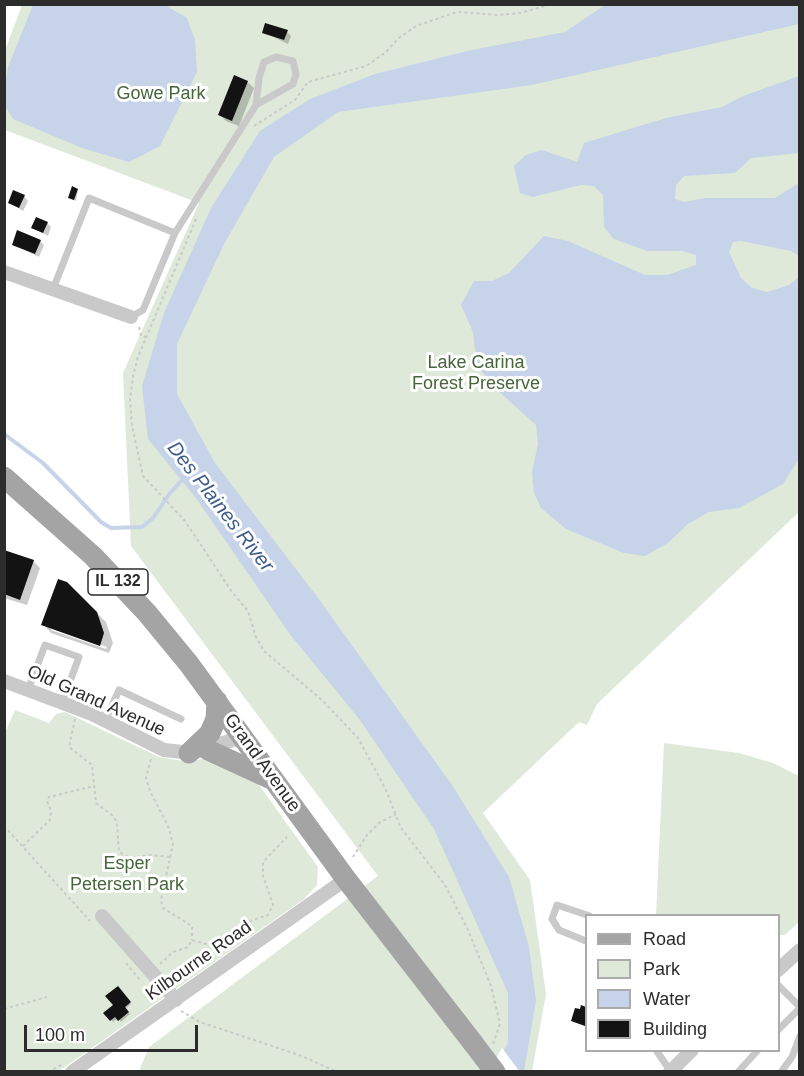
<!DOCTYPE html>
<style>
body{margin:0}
#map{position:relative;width:804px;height:1076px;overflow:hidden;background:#fff;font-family:Helvetica,sans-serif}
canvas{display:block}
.frame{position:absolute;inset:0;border:6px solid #2c2c2c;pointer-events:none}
.legend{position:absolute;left:585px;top:914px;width:195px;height:138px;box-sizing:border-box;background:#fff;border:2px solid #ababab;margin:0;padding:8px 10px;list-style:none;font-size:18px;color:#2c2c2c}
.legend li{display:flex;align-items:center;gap:12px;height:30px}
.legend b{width:30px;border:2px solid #ababab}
.scale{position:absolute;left:24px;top:1025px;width:174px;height:27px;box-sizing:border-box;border:3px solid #2c2c2c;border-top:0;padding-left:8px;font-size:18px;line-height:21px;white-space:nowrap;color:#2c2c2c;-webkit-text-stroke:4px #fff;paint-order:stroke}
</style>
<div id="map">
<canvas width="804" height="1076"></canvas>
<div class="frame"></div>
<ul class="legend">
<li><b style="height:8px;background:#a4a4a4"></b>Road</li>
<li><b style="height:16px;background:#dee9d9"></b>Park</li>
<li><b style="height:16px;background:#c6d3e9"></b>Water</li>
<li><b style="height:16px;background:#131313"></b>Building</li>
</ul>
<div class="scale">100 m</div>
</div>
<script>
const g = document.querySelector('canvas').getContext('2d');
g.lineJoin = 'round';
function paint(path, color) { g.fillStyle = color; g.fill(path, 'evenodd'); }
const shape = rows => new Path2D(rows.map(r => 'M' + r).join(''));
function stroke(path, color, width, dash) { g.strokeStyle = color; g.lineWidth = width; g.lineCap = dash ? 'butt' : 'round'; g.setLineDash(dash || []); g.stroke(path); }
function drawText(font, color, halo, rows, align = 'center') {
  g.font = font + ' Helvetica,sans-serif'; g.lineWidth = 6; g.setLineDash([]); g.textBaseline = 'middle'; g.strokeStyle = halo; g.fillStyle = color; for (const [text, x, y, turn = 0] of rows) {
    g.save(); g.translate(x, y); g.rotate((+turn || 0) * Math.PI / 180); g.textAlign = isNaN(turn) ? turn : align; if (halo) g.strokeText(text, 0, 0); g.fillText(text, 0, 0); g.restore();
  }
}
const green = shape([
 [22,5,799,5,799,512,597,704,587,725,579,722,483,813,530,880,546,994,532,1071,139,1071,149,1047,378,876,131,546,123,373,199,203,5,130,4,53],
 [15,710,49,723,56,714,65,712,159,757,183,761,206,759,254,778,318,867,317,885,304,899,59,1071,5,1072,4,735],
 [664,743,739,753,773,763,799,776,799,922,785,935,779,935,778,916,656,915]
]);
const water = shape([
 [33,5,165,5,187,18,195,40,197,72,160,146,129,162,82,148,13,119,5,106,5,86,8,67],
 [605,5,799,5,799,24,532,85,338,112,274,157,224,244,177,344,177,394,215,463,321,602,454,788,509,877,529,947,536,1001,524,1071,492,1071,508,1043,508,993,434,829,360,720,289,633,196,498,148,439,142,386,164,313,211,208,260,131,310,99,375,74,467,51,565,32],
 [799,76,799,153,751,158,735,173,684,176,676,185,675,199,684,202,705,198,775,198,799,183,800,457,797,462,783,484,739,508,709,512,688,524,668,543,645,556,624,553,566,529,541,508,534,493,532,472,538,444,536,425,496,389,477,366,473,332,461,305,474,281,492,281,509,273,544,236,568,241,645,275,667,275,696,265,696,255,682,251,647,251,614,239,604,227,603,195,594,186,581,185,533,197,520,193,514,166,526,155,542,150,577,162,584,143,666,118,722,107,743,96],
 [741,241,791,251,799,256,799,277,789,285,767,292,752,288,741,278,729,252,733,242]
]);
const pier = shape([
 [502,1048,520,1072,489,1071]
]);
const shadow = shape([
 [263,32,287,32,291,36,288,44],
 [247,82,254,88,239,126,226,121,220,115],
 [78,190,76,201,71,199],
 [24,196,28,201,23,211,9,202],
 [47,223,51,227,48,236,33,228],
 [40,241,44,245,39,257,13,244],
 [4,551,33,561,40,568,27,605,4,598],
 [66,583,106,622,113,643,109,653,51,633,43,624],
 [51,627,107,647,106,649,51,630],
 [117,988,131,1004,125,1009,130,1014,121,1022,118,1018,113,1022,106,1013,115,1006],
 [582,1007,586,1008,586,1026,574,1022]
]);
const stream = shape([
 [4,434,43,463,101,522,111,528,142,527,153,518,170,493,184,478]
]);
const building = shape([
 [265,23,288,30,284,40,262,33],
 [234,75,248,81,232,121,218,115],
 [72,186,78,189,74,200,68,198],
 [13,190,25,195,19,208,8,203],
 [36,217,48,222,43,233,31,228],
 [17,230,41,240,35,254,12,245],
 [4,550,34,560,20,600,4,594],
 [58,579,67,582,97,612,104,633,100,646,41,625],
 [118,986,131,1002,125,1007,129,1012,118,1021,115,1017,110,1021,103,1013,113,1005,105,996],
 [581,1005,586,1007,585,1026,571,1021,575,1008,580,1009]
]);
const path = shape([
 [254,126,295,100,308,82,366,66,385,53,399,38,416,26,457,12,499,15,520,13,552,4],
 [196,219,138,357,133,376,130,400,132,426,143,476,185,521,232,592,248,611,256,637,264,651,322,700,358,738,385,788,401,828,445,885,468,930,491,986,500,1024,493,1044],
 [139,327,141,336,146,337],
 [75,719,69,747,92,765,96,803,113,816,117,823,119,852,130,858,151,855,170,857],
 [151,759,146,778,150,791,168,826,173,844,161,900,163,908,192,926,192,940],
 [4,826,90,921],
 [23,846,50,820,51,811,47,801,49,797,94,786],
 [353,857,367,835,379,823,396,814],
 [126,963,141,981],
 [160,964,173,952,188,947,192,940,209,945,218,945,244,923,268,915,273,905,263,876,263,862,287,837],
 [4,1009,47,997],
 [181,1011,200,1022,302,1056,337,1072],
 [48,1072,61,1065]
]);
const service = shape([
 [175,233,256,105,259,78,264,62,276,57,293,61,296,74,293,84,256,105],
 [53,289,89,198,175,233,143,310,131,317],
 [28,690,45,645,79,657,62,703],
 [105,721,119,690,181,719],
 [586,941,559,930,552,919,557,905,590,916],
 [778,985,800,1007],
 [778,1030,800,1008],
 [656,1050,671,1072],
 [738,1072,758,1050],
 [781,1072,792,1057,800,1036]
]);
const minor = shape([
 [4,272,131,317],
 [4,681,92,714,164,750,192,753,242,737],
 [102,916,176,1000],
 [778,970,800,950],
 [72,1072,346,879],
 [670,1072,692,1050]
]);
const primary = shape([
 [4,477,93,556,147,613,189,664,346,879,473,1043],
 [208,750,269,778],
 [189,753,210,733,216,719,217,701]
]);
const primaryBridge = shape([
 [473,1043,495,1072]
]);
const shields = [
 [118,582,60]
];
const shieldNames = [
 ["IL 132",118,582]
];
const parkNames = [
 ["Gowe Park",161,94],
 ["Lake Carina",476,363],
 ["Forest Preserve",476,384],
 ["Esper",127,864],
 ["Petersen Park",127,885]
];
const streetNames = [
 ["Old Grand Avenue",96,701,24],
 ["Grand Avenue",262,763,54],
 ["Kilbourne Road",199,961,-35]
];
const waterNames = [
 ["Des Plaines River",220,507,52]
];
paint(green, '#dee9d9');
paint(water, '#c6d3e9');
paint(pier, '#fff');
paint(shadow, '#0003');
stroke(stream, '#c6d3e9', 4);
paint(building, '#131313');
stroke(path, '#c9c9c9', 2, [3, 3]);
stroke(service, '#c9c9c9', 7);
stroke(minor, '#c9c9c9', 14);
stroke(primary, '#a4a4a4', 21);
stroke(primaryBridge, '#a4a4a4', 21);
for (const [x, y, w] of shields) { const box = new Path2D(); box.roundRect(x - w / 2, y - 13, w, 26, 4.5); g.fillStyle = '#fff'; g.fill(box); stroke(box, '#2c2c2c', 1.5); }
drawText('bold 16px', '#2c2c2c', null, shieldNames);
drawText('18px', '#46653b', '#fff', parkNames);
drawText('18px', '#2c2c2c', '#fff', streetNames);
drawText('italic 20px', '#3e5c8a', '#fff', waterNames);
</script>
